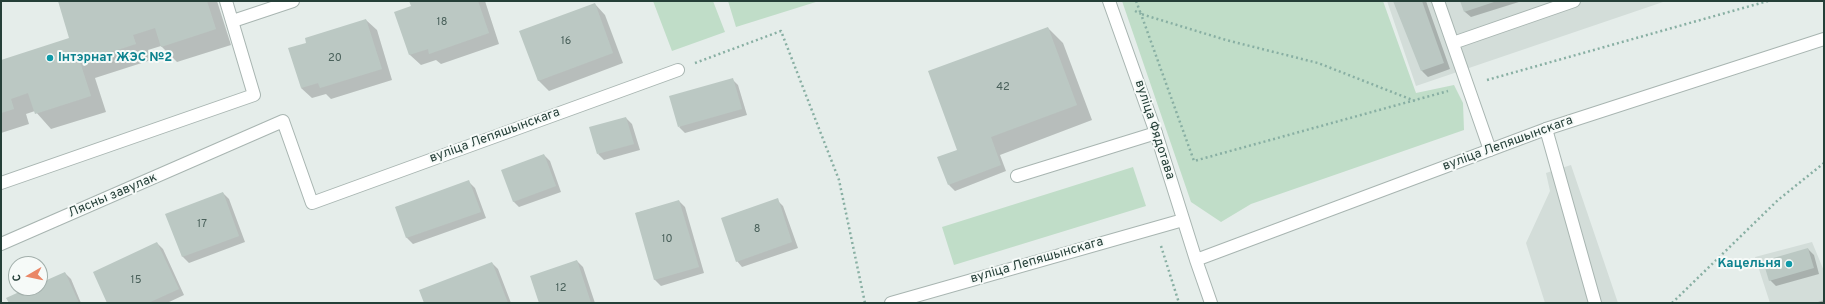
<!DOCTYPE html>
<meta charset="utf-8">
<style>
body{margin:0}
#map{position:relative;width:1825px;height:304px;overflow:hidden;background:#e5edea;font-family:Overpass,sans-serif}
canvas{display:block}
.frame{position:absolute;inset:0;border:2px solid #253f38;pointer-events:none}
.north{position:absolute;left:8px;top:256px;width:40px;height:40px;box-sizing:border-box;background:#f6faf8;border:1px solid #a2afab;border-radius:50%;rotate:261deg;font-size:11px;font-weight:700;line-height:16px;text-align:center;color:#253f38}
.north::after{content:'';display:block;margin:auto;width:14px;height:18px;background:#ea8767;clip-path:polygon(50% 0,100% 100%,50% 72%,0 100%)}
</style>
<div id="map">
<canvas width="1825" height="304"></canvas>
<div class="frame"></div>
<div class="north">С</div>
</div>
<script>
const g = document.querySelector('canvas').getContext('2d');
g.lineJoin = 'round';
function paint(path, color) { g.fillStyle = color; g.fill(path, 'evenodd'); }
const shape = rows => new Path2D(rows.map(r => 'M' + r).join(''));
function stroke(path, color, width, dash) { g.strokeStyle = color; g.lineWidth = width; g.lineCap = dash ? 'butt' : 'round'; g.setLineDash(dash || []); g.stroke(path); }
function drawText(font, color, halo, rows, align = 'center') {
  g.font = font + ' Overpass,sans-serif'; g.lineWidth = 4; g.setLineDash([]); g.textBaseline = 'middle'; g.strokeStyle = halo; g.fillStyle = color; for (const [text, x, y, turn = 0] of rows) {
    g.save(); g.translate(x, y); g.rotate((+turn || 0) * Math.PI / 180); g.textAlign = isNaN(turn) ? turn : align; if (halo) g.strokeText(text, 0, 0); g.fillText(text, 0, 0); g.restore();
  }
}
const built = shape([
 [1387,1,1666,1,1416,86],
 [1571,165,1618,303,1545,303,1526,243,1550,191,1546,173],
 [1812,242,1824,271,1824,303,1770,303,1755,257]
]);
const green = shape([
 [653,1,713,1,725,32,672,51],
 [728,1,819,1,736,27],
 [1122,1,1383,1,1416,93,1454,85,1463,103,1464,130,1251,204,1221,222,1191,202],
 [1133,167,1146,206,954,265,942,227]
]);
const shadow = shape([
 [59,1,217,1,231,45,177,62,161,46,148,50,151,60,95,78,106,112,51,129,35,111,26,114,29,124,1,133,1,61,71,39],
 [412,1,485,1,499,44,441,64,436,60,421,65,410,55],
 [1395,1,1426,1,1450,69,1428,77,1422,71],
 [1461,1,1522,1,1471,17,1465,12],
 [595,4,605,15,623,63,549,91,538,80],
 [366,20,377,30,392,80,331,99,326,94,312,98,301,88],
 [1048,28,1063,43,1092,120,1000,155,1006,171,955,191,949,185,959,150],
 [732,79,738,85,747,115,685,133,679,127],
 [626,118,632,124,640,150,604,160,598,154],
 [544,155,550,161,561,192,519,207,513,201],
 [469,182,475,188,486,218,413,244,407,238,396,207],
 [223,193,229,199,245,242,189,263,183,257,167,214],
 [777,200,783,206,798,248,742,267,737,261],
 [679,201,685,207,704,273,661,286,655,280,636,213],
 [157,243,163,249,184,295,167,303,108,303],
 [1808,249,1814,255,1819,274,1776,286,1770,280],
 [577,261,583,267,595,303,540,303],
 [492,263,498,269,511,303,425,303],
 [65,273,71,279,81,303,10,303,31,288,40,288,40,284],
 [1824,300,1824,303,1815,303]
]);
const building = shape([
 [58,1,207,1,216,29,161,47,155,28,133,35,136,44,80,62,91,96,35,114,28,93,11,99,14,109,1,113,1,60,69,38],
 [409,1,478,1,489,33,429,54,428,49,409,55,394,12,411,6],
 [1393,1,1422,1,1444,63,1421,71],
 [1460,1,1497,1,1464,12],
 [595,3,613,53,538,81,519,31],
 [366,19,382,69,320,88,318,83,301,88,288,48,306,43,305,38],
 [1048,27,1077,105,991,137,1001,165,948,185,937,157,957,150,928,71],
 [733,78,742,109,678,127,669,96],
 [626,117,634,144,597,154,589,127],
 [544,154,556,186,513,202,501,170],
 [469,180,481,212,406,238,395,207],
 [223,192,239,236,182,257,165,214],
 [778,198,792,242,736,262,721,218],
 [679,200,699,267,654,280,635,213],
 [157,242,179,289,148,303,107,303,93,272],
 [1808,248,1814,268,1769,281,1763,261],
 [577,260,591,303,539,303,530,276],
 [492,262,508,303,424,303,419,290],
 [65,272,79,303,9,303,6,298,28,288,40,288,40,283]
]);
const path = shape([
 [1136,1,1141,14,1226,40,1318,63,1415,101],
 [1135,11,1141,14,1194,161,1448,91],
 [695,63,781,31,839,180,865,303],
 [1487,80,1768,1],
 [1161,246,1179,303],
 [1672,303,1778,200,1824,163]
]);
const service = shape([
 [1438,1,1490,150],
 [233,21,293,1],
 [1453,43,1574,1],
 [1546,129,1595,303],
 [1017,176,1156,133],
 [1,183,254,95,226,1]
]);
const minor = shape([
 [1109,1,1156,133,1196,260,1211,303],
 [1,244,283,121,312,203,678,70],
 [1196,260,1546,129,1824,39],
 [891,303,1183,220]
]);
const markers = [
 [50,58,4,"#0f9aa8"],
 [1789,264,4,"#0f9aa8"]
];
const numberNames = [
 ["18",442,23],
 ["16",566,42],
 ["20",335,59],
 ["42",1003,88],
 ["17",202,225],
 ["8",757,230],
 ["10",667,240],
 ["15",136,281],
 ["12",561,289]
];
const cultureNames = [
 ["Інтэрнат ЖЭС №2",58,58],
 ["Кацельня",1781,264,"right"]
];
const streetNames = [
 ["вуліца Фядотава",1154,130,72],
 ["вуліца Лепяшынскага",495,136,-20],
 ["вуліца Лепяшынскага",1508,144,-20],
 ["Лясны завулак",113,196,-23],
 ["вуліца Лепяшынскага",1037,261,-16]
];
paint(built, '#d3ddd9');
paint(green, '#c0ddc8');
paint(shadow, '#0003');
paint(building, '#bbc8c3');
stroke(service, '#a8b5b1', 14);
stroke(minor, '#a8b5b1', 14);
stroke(path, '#88afa3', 2.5, [2, 3]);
stroke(service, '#fff', 12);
stroke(minor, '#fff', 12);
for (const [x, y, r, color] of markers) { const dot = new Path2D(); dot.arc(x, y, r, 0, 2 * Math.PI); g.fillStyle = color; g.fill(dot); stroke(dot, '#f6faf8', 1.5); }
drawText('11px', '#4a615b', null, numberNames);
drawText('bold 13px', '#0d838f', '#f6faf8', cultureNames, 'left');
drawText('13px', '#253f38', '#f6faf8', streetNames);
</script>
